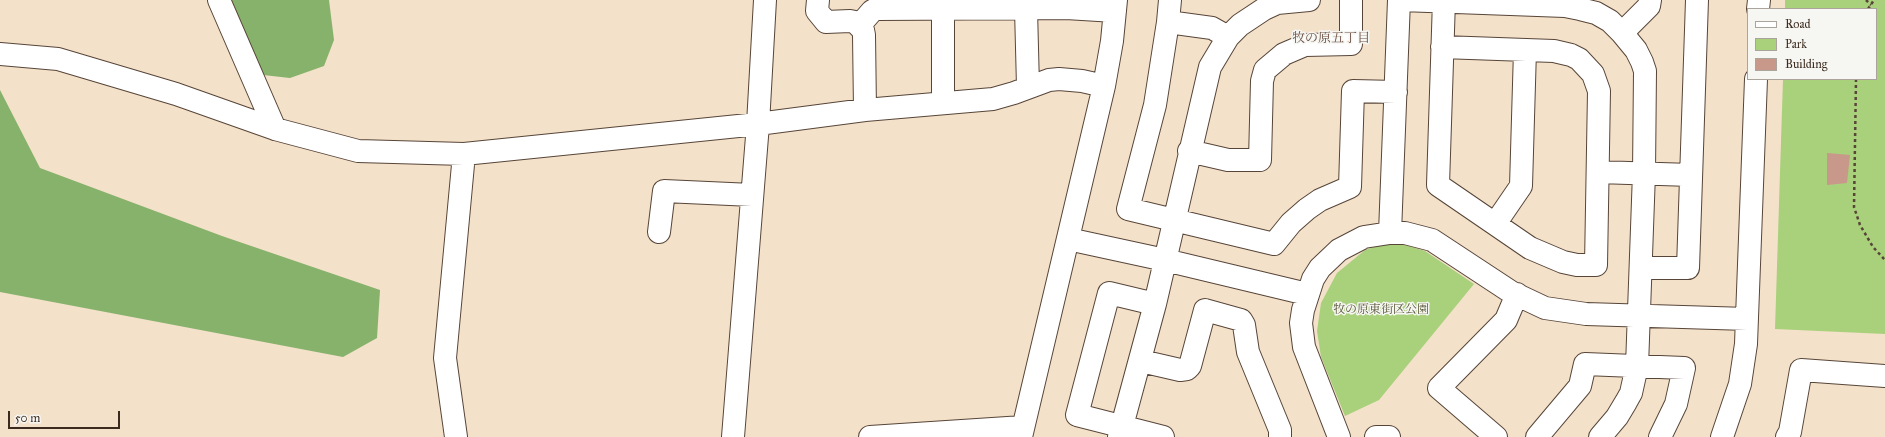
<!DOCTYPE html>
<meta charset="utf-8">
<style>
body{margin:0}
#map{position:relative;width:1885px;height:437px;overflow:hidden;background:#f4e1ca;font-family:"IM FELL Great Primer",serif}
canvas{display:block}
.legend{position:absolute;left:1747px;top:8px;width:130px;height:72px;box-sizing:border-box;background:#f6f6f2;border:1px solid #aba49d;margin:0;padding:5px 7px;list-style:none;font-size:12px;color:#3b2a1e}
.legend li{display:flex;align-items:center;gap:8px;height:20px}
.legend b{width:20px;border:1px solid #aba49d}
.scale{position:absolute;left:8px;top:411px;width:112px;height:18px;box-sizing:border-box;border:2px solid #3b2a1e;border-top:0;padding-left:5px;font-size:12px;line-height:14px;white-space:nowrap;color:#3b2a1e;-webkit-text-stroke:3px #f6f6f2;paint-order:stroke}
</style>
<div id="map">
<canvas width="1885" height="437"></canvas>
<ul class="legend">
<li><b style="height:5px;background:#fff"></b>Road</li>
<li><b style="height:11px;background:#a9d07b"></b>Park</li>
<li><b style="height:11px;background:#c8988b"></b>Building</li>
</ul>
<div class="scale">50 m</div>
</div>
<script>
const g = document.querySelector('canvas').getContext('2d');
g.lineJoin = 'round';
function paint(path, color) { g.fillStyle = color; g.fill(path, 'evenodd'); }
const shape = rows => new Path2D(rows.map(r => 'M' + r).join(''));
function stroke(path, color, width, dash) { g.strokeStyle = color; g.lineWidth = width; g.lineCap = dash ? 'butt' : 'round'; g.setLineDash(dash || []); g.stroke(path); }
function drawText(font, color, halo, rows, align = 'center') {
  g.font = font + ' "IM FELL Great Primer","Noto Serif JP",serif'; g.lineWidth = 3; g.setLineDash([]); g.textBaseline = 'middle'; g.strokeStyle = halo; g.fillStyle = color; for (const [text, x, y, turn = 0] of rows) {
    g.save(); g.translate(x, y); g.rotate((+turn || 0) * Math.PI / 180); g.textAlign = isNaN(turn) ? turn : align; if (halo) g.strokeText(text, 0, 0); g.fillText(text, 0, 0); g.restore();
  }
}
const green = shape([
 [1785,0,1885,0,1885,334,1775,329,1783,79,1876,79,1876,9,1785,9],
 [1383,244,1402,244,1425,251,1474,284,1379,400,1345,416,1321,357,1317,331,1321,303,1337,273,1365,250]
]);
const forest = shape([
 [216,0,329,0,334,40,324,66,290,78,254,74,216,20],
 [0,90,40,168,222,236,380,290,377,338,343,357,0,292]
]);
const building = shape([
 [1827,153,1850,155,1847,183,1827,185]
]);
const path = shape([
 [1866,0,1871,5],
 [1868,9,1874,0],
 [1856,79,1854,207,1860,225,1873,247,1885,260]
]);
const minor = shape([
 [219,0,275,129],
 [818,0,817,11,826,22,850,21,855,22,863,30,864,35,865,110],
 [1170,0,1168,22,1155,105,1128,209,1274,244,1291,223,1307,209,1320,200,1350,187,1353,91,1396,92],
 [1401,0,1565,6,1580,9,1596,13,1610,21,1622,33,1636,50,1642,62,1645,71,1644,173,1637,366,1631,393,1626,402,1617,417,1600,437],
 [1026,9,1028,87],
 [1758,9,1759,0],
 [1168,22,1212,28,1228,37],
 [859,26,872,11,876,9,1066,8,1115,11],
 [1622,33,1649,6,1650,0],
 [1442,47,1554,51,1571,55,1579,59,1593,74,1599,91,1596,265,1577,265,1563,262,1530,248,1438,185,1444,0],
 [0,54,58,59,176,94,275,129,358,151,464,154,758,124,865,110,993,99,1014,93,1049,80,1059,79,1082,81,1104,86],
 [943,103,943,9],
 [1189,151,1228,160,1260,160,1262,81,1265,70,1284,54,1305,45,1351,44,1351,0],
 [1598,172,1691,175],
 [1495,224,1521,186,1525,50],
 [659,232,664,191,752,195],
 [1390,233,1399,0],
 [1068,239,1165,260,1307,294],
 [1641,268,1688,268,1697,0],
 [1155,304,1109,293,1077,415,1163,437],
 [1141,361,1180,370,1187,369,1190,366,1205,310,1241,320,1244,325,1248,352,1280,430,1280,437],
 [456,437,445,358,464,154],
 [733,437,758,124,765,0],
 [870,437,1023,427],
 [1021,437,1104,86,1112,41,1116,0],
 [1119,437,1155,304,1210,67,1228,37,1240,25,1264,9,1277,3,1309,0],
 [1339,437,1304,347,1301,323,1303,310,1313,279,1320,268,1339,250,1364,237,1390,233,1405,233,1432,240,1511,292,1545,308,1586,314,1747,319],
 [1376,437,1389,437],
 [1496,437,1439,388,1506,320,1517,294],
 [1537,437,1580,386,1585,364,1684,368,1676,404,1660,437],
 [1722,437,1740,384,1746,344,1756,79],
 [1787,437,1790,432,1801,370,1885,376]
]);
const parkNames = [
 ["牧の原東街区公園",1381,310]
];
const neighbourhoodNames = [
 ["牧の原五丁目",1331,39]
];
paint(green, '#a9d07b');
paint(forest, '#86b26b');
paint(building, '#c8988b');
stroke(minor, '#574538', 24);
stroke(path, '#574538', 2.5, [3, 3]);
stroke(minor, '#fff', 22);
drawText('12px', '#565435', '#f6f6f2', parkNames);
drawText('13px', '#6c5044', '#f6f6f2', neighbourhoodNames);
</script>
